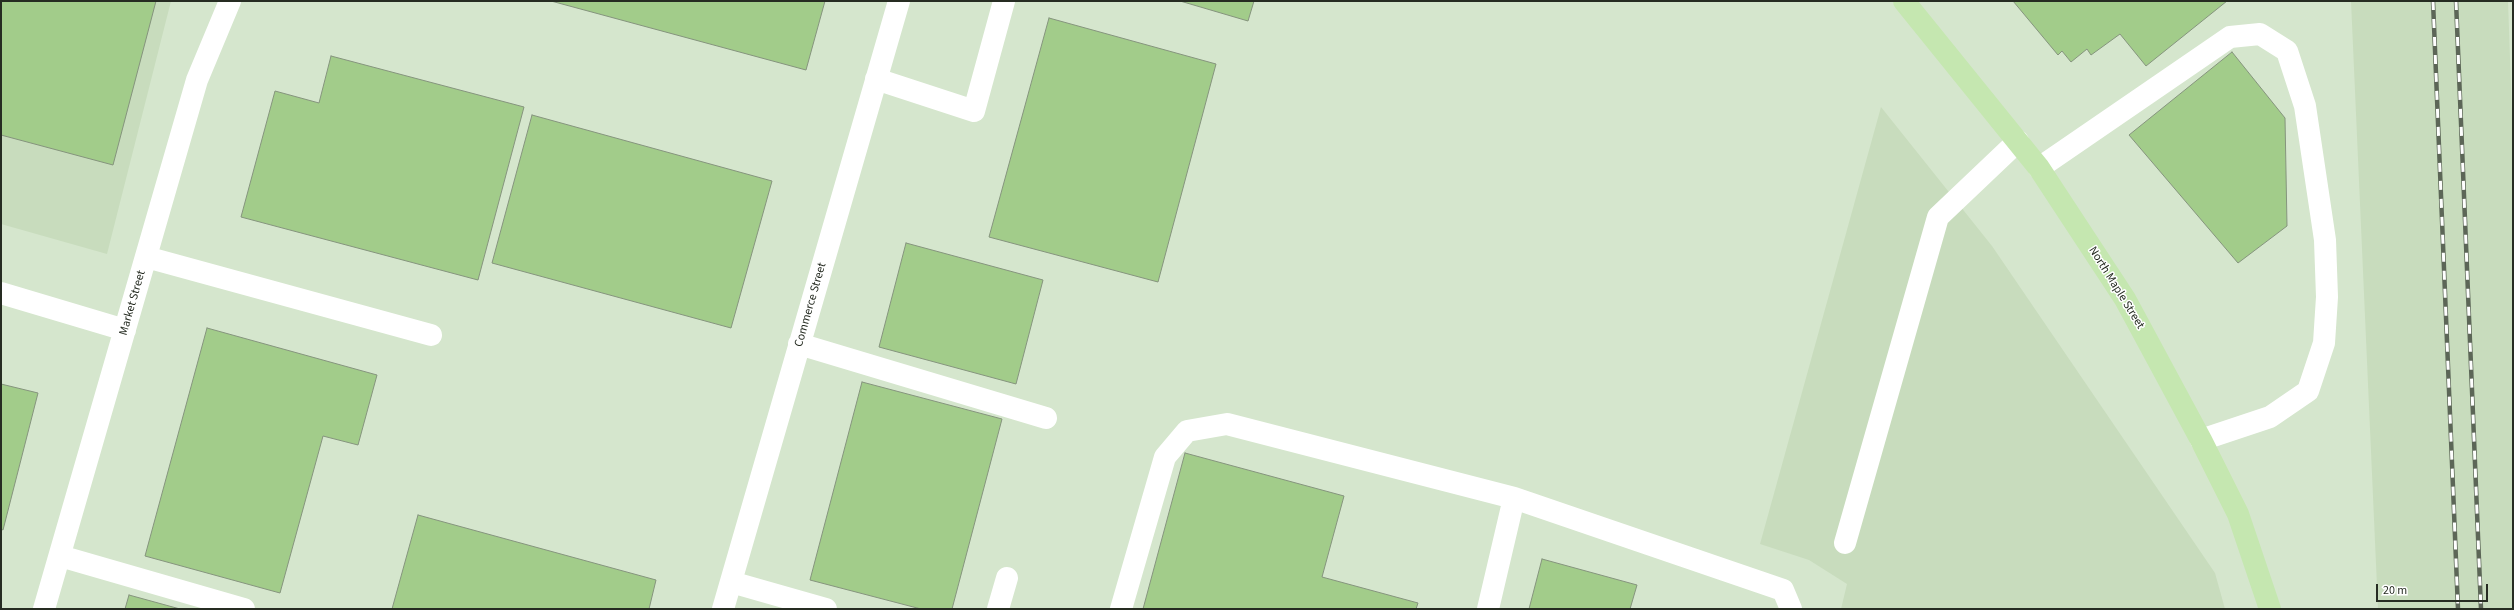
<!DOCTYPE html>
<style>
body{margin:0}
#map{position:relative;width:2514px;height:610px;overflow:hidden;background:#d5e6cd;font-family:"Source Sans 3",sans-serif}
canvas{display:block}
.frame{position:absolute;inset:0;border:2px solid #262c22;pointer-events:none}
.scale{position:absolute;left:2376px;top:584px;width:112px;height:18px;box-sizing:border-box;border:2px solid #262c22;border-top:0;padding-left:5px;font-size:12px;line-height:14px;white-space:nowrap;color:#262c22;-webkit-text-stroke:3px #fff;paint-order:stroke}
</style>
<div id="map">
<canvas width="2514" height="610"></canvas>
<div class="frame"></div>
<div class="scale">20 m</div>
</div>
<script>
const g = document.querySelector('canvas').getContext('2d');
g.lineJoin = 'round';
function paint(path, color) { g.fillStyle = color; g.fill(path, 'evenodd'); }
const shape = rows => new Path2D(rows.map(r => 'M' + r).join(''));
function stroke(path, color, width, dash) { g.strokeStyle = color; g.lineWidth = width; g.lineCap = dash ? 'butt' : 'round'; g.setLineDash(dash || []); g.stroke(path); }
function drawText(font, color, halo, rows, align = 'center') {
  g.font = font + ' "Source Sans 3",sans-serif'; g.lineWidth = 3; g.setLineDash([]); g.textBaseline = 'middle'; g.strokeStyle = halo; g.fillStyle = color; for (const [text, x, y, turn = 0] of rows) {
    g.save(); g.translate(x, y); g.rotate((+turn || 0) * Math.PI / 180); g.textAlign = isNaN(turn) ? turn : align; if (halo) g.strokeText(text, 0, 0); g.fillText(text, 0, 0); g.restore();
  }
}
const built = shape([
 [1,1,171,1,107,254,1,224],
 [2351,1,2508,1,2513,145,2513,609,2378,609],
 [1881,107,1992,246,2215,573,2225,609,1841,609,1847,584,1809,560,1760,544]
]);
const building = shape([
 [1,1,156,1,113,165,1,135,1,1],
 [551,1,825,1,806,70,551,1],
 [1180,1,1254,1,1248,21,1180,1],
 [2013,1,2227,1,2146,66,2120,34,2091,55,2087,49,2071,62,2062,51,2058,55,2013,1],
 [1049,18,1216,64,1158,282,989,237,1049,18],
 [2232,52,2285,118,2287,226,2238,263,2129,135,2232,52],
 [331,56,524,107,478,280,241,217,275,91,319,103,331,56],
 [532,115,772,181,731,328,492,263,532,115],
 [906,243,1043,280,1016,384,879,347,906,243],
 [207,328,377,375,358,445,323,436,280,593,145,556,207,328],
 [862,382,1002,419,952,609,921,609,810,580,862,382],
 [1,384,38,393,3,530,1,529,1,384],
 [1185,453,1344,496,1322,577,1418,603,1416,609,1143,609,1185,453],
 [418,515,656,580,649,609,392,609,418,515],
 [1542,559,1637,585,1630,609,1529,609,1542,559],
 [129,595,180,609,125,609,129,595]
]);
const minor = shape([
 [876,79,974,111,1004,1],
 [2039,168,2230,37,2260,34,2287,51,2305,106,2325,240,2327,297,2324,343,2308,391,2270,417,2201,440],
 [146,257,431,335],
 [1,293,125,330],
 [799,344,1046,418],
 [1845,543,1938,217,2018,141],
 [60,556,244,609],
 [731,582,826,609],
 [44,609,197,80,230,1],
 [723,609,899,1],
 [998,609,1007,578],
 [1121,609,1165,457,1187,431,1227,424,1514,498,1783,590,1791,609],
 [1488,609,1514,498]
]);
const major = shape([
 [1904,1,2039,168,2125,299,2201,440,2238,514,2270,609]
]);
const rail = shape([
 [2433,1,2458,609],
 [2456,1,2481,609]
]);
const streetNames = [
 ["North Maple Street",2116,288,58],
 ["Market Street",133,303,-74],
 ["Commerce Street",811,305,-74]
];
paint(built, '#c8dcbd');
paint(building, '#a2cc8a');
stroke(building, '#85947d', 1);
stroke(minor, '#fff', 22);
stroke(major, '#c5e7b0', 22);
stroke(rail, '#5c6657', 4.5);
stroke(rail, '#fff', 3, [9]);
drawText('12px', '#262c22', '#fff', streetNames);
</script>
